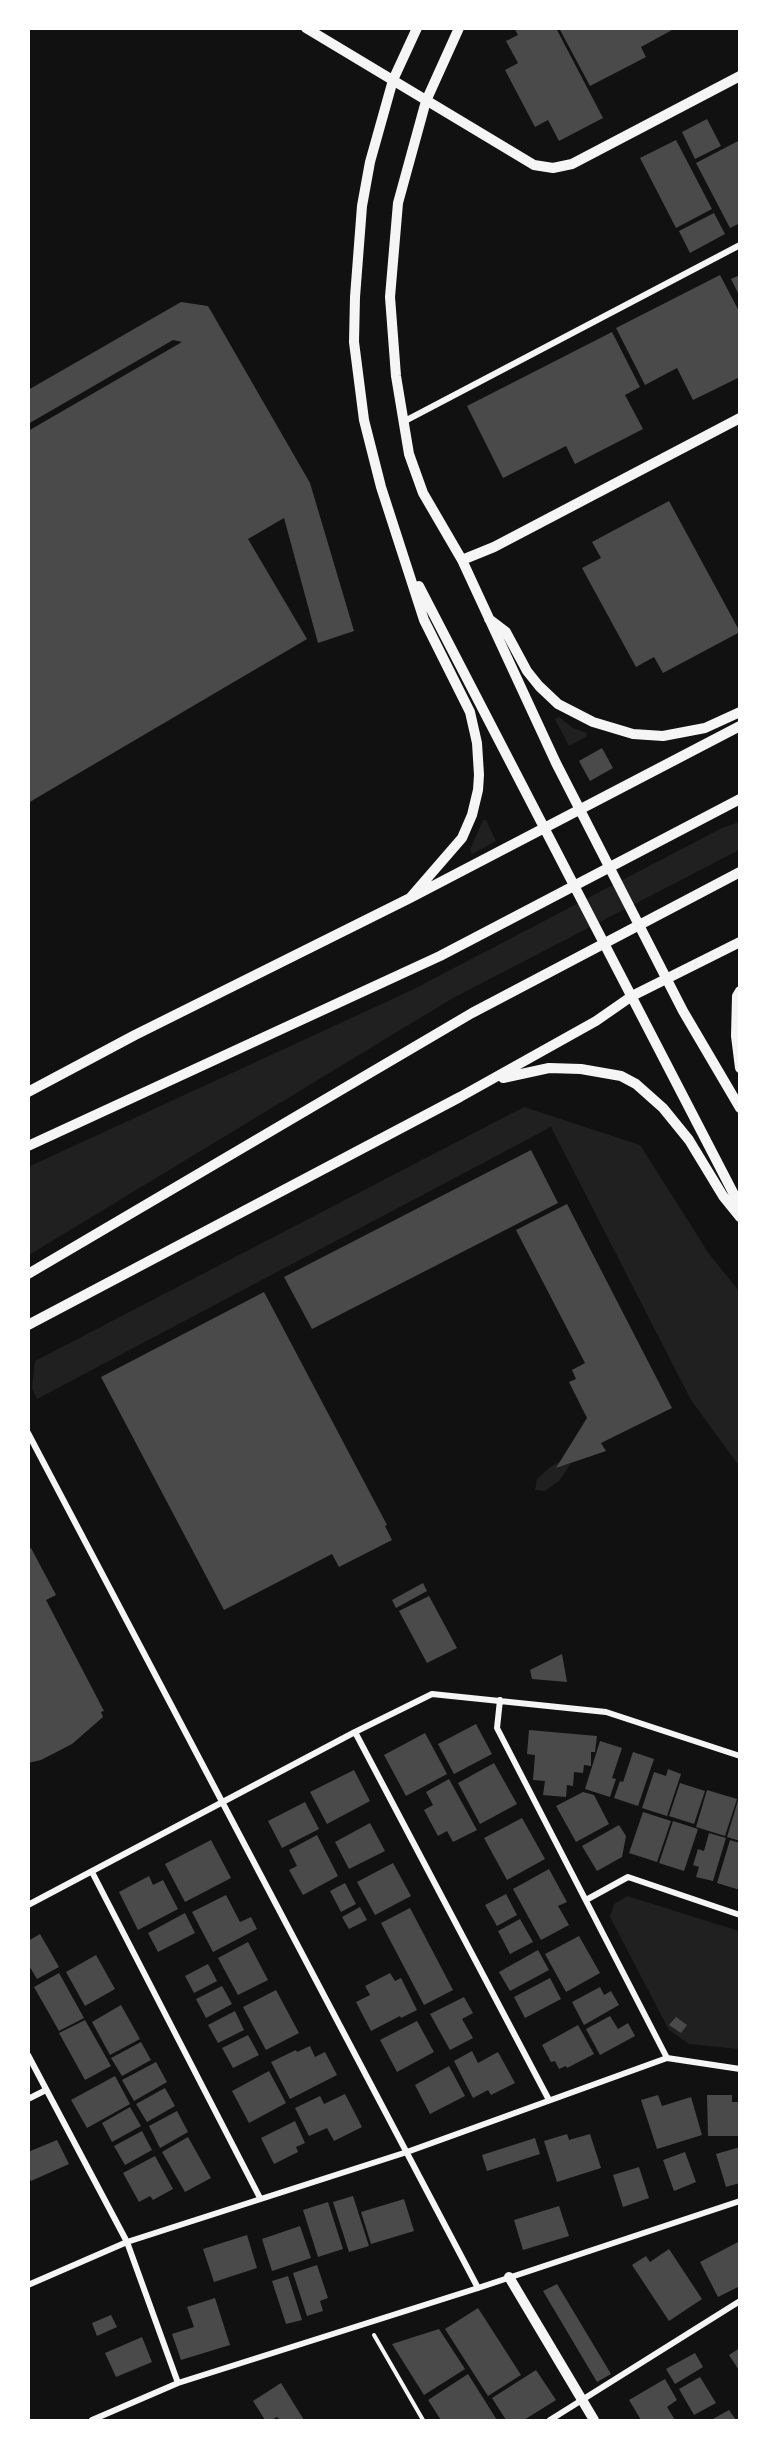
<!DOCTYPE html>
<style>
body{margin:0}
#map{position:relative;width:768px;height:2449px;overflow:hidden;background:#111;font-family:Mulish,sans-serif}
canvas{display:block}
.frame{position:absolute;inset:0;border:30px solid #fff;pointer-events:none}
</style>
<div id="map">
<canvas width="768" height="2449"></canvas>
<div class="frame"></div>
</div>
<script>
const g = document.querySelector('canvas').getContext('2d');
g.lineJoin = 'round';
function paint(path, color) { g.fillStyle = color; g.fill(path, 'evenodd'); }
const shape = rows => new Path2D(rows.map(r => 'M' + r).join(''));
function stroke(path, color, width, dash) { g.strokeStyle = color; g.lineWidth = width; g.lineCap = dash ? 'butt' : 'round'; g.setLineDash(dash || []); g.stroke(path); }
const green = shape([
 [559,717,573,728,587,733,586,737,569,746,555,719],
 [483,820,486,820,496,841,472,854,470,850],
 [739,822,739,850,453,998,29,1255,28,1167,412,990,722,828],
 [524,1107,640,1145,709,1254,739,1291,739,1466,691,1400,551,1127,37,1399,32,1388,35,1361],
 [561,1461,557,1468,571,1463,559,1481,545,1491,535,1490,537,1479,550,1467],
 [627,1896,739,1931,739,2049,689,2044,669,2030,610,1917,614,1904]
]);
const building = shape([
 [514,28,556,28,603,118,559,141,548,120,535,127,505,70,518,63,506,41,518,35],
 [559,28,671,28,672,30,641,47,646,57,590,86],
 [707,119,721,146,695,159,682,132],
 [676,140,712,209,676,228,640,158],
 [740,140,740,223,730,228,696,163],
 [714,213,725,234,690,253,679,231],
 [720,275,740,313,740,377,693,400,677,368,645,385,616,328],
 [740,275,740,297,731,279],
 [181,302,208,306,310,483,354,631,318,643,284,518,248,539,307,639,28,803,28,431,182,342,173,340,28,424,28,390],
 [612,332,640,387,625,395,643,429,575,464,566,446,503,478,467,406],
 [669,501,740,632,663,673,654,657,636,667,582,568,601,558,592,542],
 [602,748,613,768,590,781,579,761],
 [531,1150,558,1203,312,1329,284,1277],
 [567,1204,672,1408,601,1443,606,1451,556,1468,587,1418,569,1382,576,1379,572,1370,585,1363,516,1230],
 [264,1292,387,1525,385,1526,392,1540,339,1567,332,1554,224,1610,101,1377],
 [31,1548,56,1595,46,1600,104,1711,101,1712,103,1717,72,1744,41,1760,28,1763,28,1549],
 [423,1583,427,1591,396,1608,392,1600],
 [429,1596,457,1648,427,1663,399,1611],
 [562,1654,567,1682,532,1679,530,1670],
 [476,1724,492,1754,454,1774,438,1744],
 [529,1730,597,1736,595,1752,591,1752,591,1766,584,1765,583,1773,574,1772,573,1786,567,1785,566,1797,543,1795,545,1781,533,1780,535,1755,527,1754],
 [425,1733,447,1774,406,1796,384,1755],
 [600,1741,622,1748,612,1778,616,1779,610,1797,585,1789],
 [633,1752,654,1759,638,1806,614,1798,620,1781,623,1782],
 [494,1763,517,1804,480,1824,458,1783],
 [668,1769,681,1774,667,1816,642,1808,654,1772,666,1776],
 [354,1770,370,1801,327,1824,310,1792],
 [449,1779,477,1830,453,1842,447,1831,438,1836,424,1810,433,1805,426,1792],
 [680,1783,705,1791,694,1824,669,1816],
 [707,1790,737,1799,725,1836,696,1827],
 [583,1792,594,1795,609,1824,576,1842,556,1806],
 [739,1797,740,1798,740,1841,727,1837],
 [305,1802,319,1829,282,1848,268,1821],
 [643,1812,671,1821,657,1862,629,1853],
 [522,1818,545,1859,507,1880,484,1838],
 [673,1821,698,1829,684,1871,659,1863],
 [370,1823,385,1851,349,1869,335,1842],
 [619,1825,626,1836,622,1857,597,1871,582,1846],
 [709,1833,726,1838,713,1881,696,1877,699,1867,693,1865,698,1849,704,1851],
 [317,1835,338,1876,303,1895,289,1870,297,1866,289,1850],
 [211,1840,231,1878,185,1902,165,1864],
 [730,1840,740,1843,740,1890,717,1883],
 [393,1863,411,1896,375,1915,357,1882],
 [549,1869,567,1902,558,1906,569,1925,541,1940,513,1889],
 [149,1876,153,1885,163,1880,178,1909,138,1930,119,1892],
 [345,1883,356,1904,341,1912,330,1891],
 [506,1894,517,1915,497,1926,485,1905],
 [226,1895,240,1922,251,1917,257,1929,213,1952,192,1912],
 [360,1907,367,1920,349,1929,342,1917],
 [410,1908,453,1990,424,2005,381,1923],
 [185,1913,195,1933,158,1952,148,1933],
 [520,1919,533,1942,510,1954,498,1931],
 [40,1934,59,1967,37,1979,28,1964,28,1941],
 [579,1936,600,1973,566,1992,545,1954],
 [248,1942,268,1980,238,1995,218,1958],
 [538,1950,549,1970,510,1991,499,1972],
 [96,1955,115,1989,85,2006,66,1972],
 [208,1964,217,1981,194,1993,185,1976],
 [59,1973,84,2018,59,2031,34,1987],
 [390,1973,395,1981,401,1978,417,2010,401,2018,400,2016,371,2031,356,2002,370,1995,365,1986],
 [550,1978,561,1999,525,2018,514,1997],
 [222,1986,232,2004,206,2018,196,1999],
 [600,1987,604,1995,611,1991,619,2005,584,2025,572,2002],
 [276,1990,299,2033,266,2050,243,2007],
 [464,1997,473,2013,462,2019,473,2038,450,2050,430,2014],
 [121,2005,140,2039,110,2055,92,2022],
 [235,2011,244,2030,218,2043,208,2025],
 [610,2016,618,2029,628,2023,635,2036,600,2055,586,2029],
 [676,2017,687,2025,681,2033,669,2025],
 [85,2020,111,2066,85,2080,59,2033],
 [417,2021,434,2052,397,2072,380,2040],
 [578,2025,594,2054,567,2068,566,2066,559,2069,555,2061,551,2062,542,2045],
 [248,2035,259,2055,233,2068,222,2048],
 [141,2042,151,2060,122,2076,111,2058],
 [310,2046,315,2057,325,2052,337,2075,290,2099,271,2062,296,2050,297,2052],
 [472,2051,478,2063,498,2052,515,2083,491,2095,488,2090,473,2098,454,2061],
 [156,2062,167,2082,134,2101,122,2080],
 [449,2066,465,2096,430,2114,415,2085],
 [269,2071,286,2103,249,2123,232,2091],
 [115,2076,130,2104,87,2128,71,2100],
 [165,2088,175,2106,147,2122,136,2104],
 [345,2094,362,2127,334,2141,327,2128,309,2136,295,2108,320,2096,324,2104],
 [658,2095,662,2106,691,2097,702,2135,657,2149,641,2100],
 [707,2095,732,2095,732,2102,740,2102,740,2136,708,2136],
 [130,2107,141,2126,112,2142,102,2123],
 [177,2111,188,2132,160,2148,149,2126],
 [295,2121,305,2143,296,2147,298,2152,274,2164,261,2138],
 [142,2131,152,2150,125,2165,114,2146],
 [567,2134,569,2140,590,2134,601,2168,557,2182,544,2141],
 [188,2137,211,2178,185,2192,162,2152],
 [535,2138,540,2154,487,2171,482,2155],
 [57,2140,69,2164,31,2181,28,2175,28,2152],
 [740,2147,740,2183,726,2187,716,2154],
 [685,2152,696,2182,674,2191,663,2160],
 [155,2156,173,2189,153,2200,150,2196,139,2202,123,2173],
 [639,2167,649,2198,623,2207,613,2175],
 [353,2196,369,2246,349,2252,333,2202],
 [404,2199,414,2231,371,2244,361,2212],
 [328,2202,343,2249,318,2257,303,2210],
 [559,2206,569,2236,523,2250,514,2220],
 [300,2226,311,2258,272,2271,262,2239],
 [247,2235,257,2268,214,2282,203,2249],
 [740,2241,740,2286,718,2297,700,2262],
 [669,2249,702,2299,669,2321,632,2265,646,2256,650,2262],
 [317,2265,328,2298,320,2301,323,2311,307,2316,293,2273],
 [288,2276,302,2320,286,2324,272,2281],
 [557,2284,611,2374,597,2382,543,2291],
 [215,2298,230,2345,181,2360,172,2334,194,2327,187,2307],
 [478,2308,521,2375,488,2396,445,2329],
 [111,2315,117,2327,97,2336,92,2323],
 [439,2329,465,2369,424,2395,392,2344],
 [142,2337,152,2362,116,2377,105,2353],
 [740,2348,740,2372,729,2355],
 [695,2353,703,2367,675,2384,666,2369],
 [536,2370,556,2400,524,2420,506,2420,492,2398],
 [468,2374,497,2420,441,2420,428,2400],
 [700,2377,716,2403,694,2415,679,2389],
 [665,2379,677,2400,667,2407,675,2420,641,2420,629,2400],
 [281,2383,304,2420,280,2420,277,2417,271,2420,265,2420,253,2401],
 [729,2410,736,2420,711,2420]
]);
const path = shape([
 [374,2335,423,2420]
]);
const minor = shape([
 [403,422,740,245],
 [28,1433,478,2288],
 [500,1700,497,1728,667,2058],
 [355,1732,549,2100],
 [92,1872,260,2198],
 [586,1900,628,1877,740,1915],
 [28,1905,355,1732,432,1694,606,1712,740,1756],
 [28,2055,127,2242,178,2383],
 [28,2099,46,2090],
 [28,2285,127,2242,407,2152,667,2058,740,2069],
 [92,2420,178,2383,478,2288,740,2201],
 [550,2420,740,2301]
]);
const tertiary = shape([
 [306,28,534,165,553,168,572,164,740,76],
 [459,28,426,101,398,203,390,297,396,376,409,454,423,493,462,560,556,763,683,1011,740,1108],
 [462,560,494,547,740,418],
 [419,586,740,1206],
 [489,619,506,632,527,671,539,686,558,704,593,722,633,734,663,736,705,728,740,712],
 [410,898,462,838,472,815,478,790,479,775,477,743,470,712,424,620,381,487,364,420,354,342,355,297,362,206,370,162,393,80,417,28],
 [740,991,737,996,736,1036,740,1068],
 [503,1078,549,1068,581,1069,621,1076,636,1084,663,1108,689,1140,723,1196,740,1217],
 [28,1092,135,1035,410,898,740,726],
 [28,1146,440,956,740,799],
 [28,1274,472,1013,740,872],
 [28,1325,460,1097,596,1021,632,996,740,942],
 [509,2277,594,2420]
]);
paint(green, '#202020');
paint(building, '#4a4a4a');
stroke(path, '#f5f5f5', 4);
stroke(minor, '#f5f5f5', 6);
stroke(tertiary, '#f5f5f5', 10);
</script>
